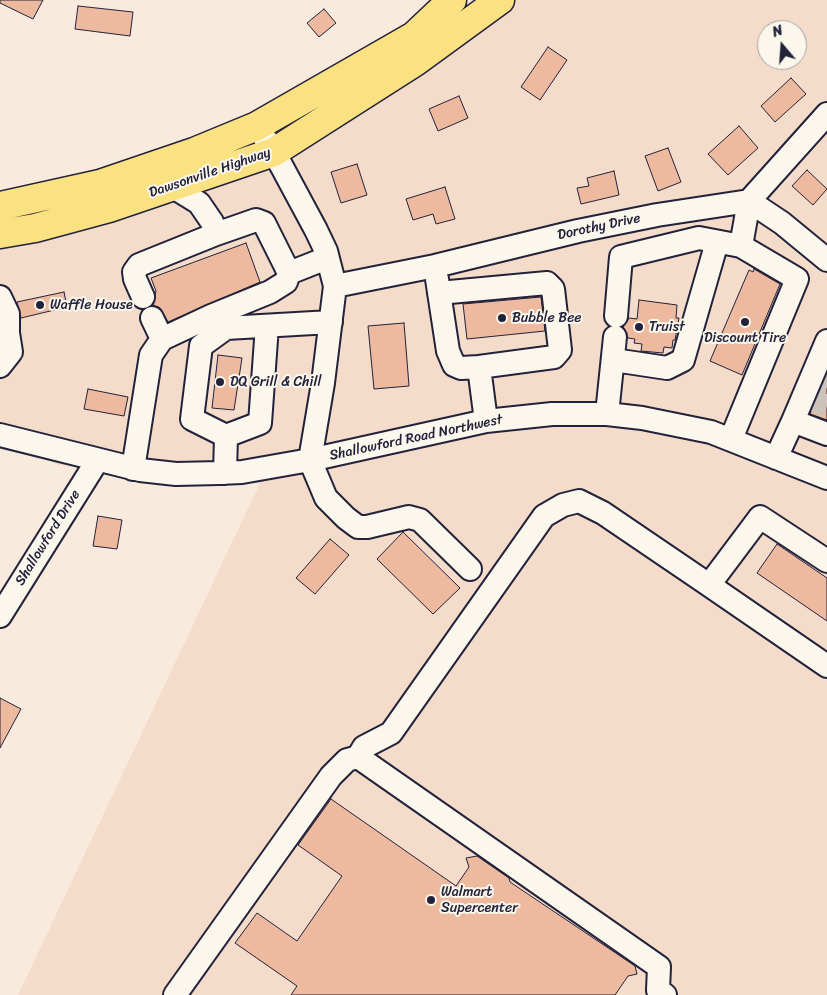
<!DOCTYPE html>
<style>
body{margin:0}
#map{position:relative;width:827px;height:995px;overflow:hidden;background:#f8ebdd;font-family:Sriracha,sans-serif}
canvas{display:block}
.north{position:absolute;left:757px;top:20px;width:50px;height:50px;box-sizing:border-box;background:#fbf7ec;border:1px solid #a4a2a5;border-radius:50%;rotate:342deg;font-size:14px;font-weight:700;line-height:20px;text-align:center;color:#22223b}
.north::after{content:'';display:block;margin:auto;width:18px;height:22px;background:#22223b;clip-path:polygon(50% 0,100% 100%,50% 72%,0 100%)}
</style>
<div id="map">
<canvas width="827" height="995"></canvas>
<div class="north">N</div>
</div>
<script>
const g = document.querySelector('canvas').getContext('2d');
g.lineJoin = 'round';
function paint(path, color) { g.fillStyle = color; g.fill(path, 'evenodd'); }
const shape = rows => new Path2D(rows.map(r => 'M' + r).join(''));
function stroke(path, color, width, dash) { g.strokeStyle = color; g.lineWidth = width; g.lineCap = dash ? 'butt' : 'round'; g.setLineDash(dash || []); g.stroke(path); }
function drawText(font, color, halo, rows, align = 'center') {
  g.font = font + ' Sriracha,sans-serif'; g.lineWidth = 4; g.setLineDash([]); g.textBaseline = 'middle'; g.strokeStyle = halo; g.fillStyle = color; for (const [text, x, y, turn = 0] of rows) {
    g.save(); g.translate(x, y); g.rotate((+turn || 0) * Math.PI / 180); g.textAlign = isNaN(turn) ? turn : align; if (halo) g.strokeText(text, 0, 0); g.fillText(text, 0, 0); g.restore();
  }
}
const built = shape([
 [475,0,827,0,827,995,18,995,260,483,58,465,0,442,0,220,84,207,231,160,393,77],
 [767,30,797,30,797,60,767,60]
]);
const building = shape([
 [0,0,43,0,33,19,0,3,0,0],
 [78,6,133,12,130,36,75,29,78,6],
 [324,9,336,23,319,37,307,23,324,9],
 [548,47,567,60,540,100,521,87,548,47],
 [791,78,806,94,775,122,761,106,791,78],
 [459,96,468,118,438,131,429,109,459,96],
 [739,126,758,148,728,175,708,154,739,126],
 [668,148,681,182,658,191,645,156,668,148],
 [357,164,367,195,341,203,331,172,357,164],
 [807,170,827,189,813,205,792,186,807,170],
 [614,171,619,195,581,204,577,188,589,186,587,178,614,171],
 [445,187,455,219,436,224,433,214,413,220,406,199,445,187],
 [246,243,260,282,168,322,160,308,153,305,156,291,151,278,246,243],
 [754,269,780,284,742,375,710,361,749,270,753,272,754,269],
 [64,292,67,307,21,318,17,302,64,292],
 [541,297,545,331,467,339,463,304,541,297],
 [639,300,677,305,676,318,679,318,675,340,673,340,672,348,664,347,663,353,641,351,642,344,634,343,635,339,628,338,623,327,629,318,637,319,639,300],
 [404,323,409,386,374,389,368,326,404,323],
 [218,355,242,358,234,410,212,408,218,355],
 [827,375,827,420,810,414,827,375],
 [88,389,128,397,124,416,84,409,88,389],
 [98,516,122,520,117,549,93,546,98,516],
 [403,532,460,588,433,614,377,559,403,532],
 [330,539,349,555,315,594,296,578,330,539],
 [777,544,827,578,827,621,757,573,777,544],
 [0,698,21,709,0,748,0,698],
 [331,799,456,886,469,867,466,858,477,856,509,878,510,882,635,966,637,974,628,976,615,995,291,995,297,986,235,943,257,913,297,941,342,876,298,845,331,799]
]);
const minorTunnel = shape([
 [818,383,827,387],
 [810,400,827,406]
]);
const minor = shape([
 [257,126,274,152,316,230,326,251,335,286,323,383,310,460,326,498,346,518,358,527,367,527,409,517,420,520,470,569],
 [289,273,327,258],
 [437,279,448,351,454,365,461,368,479,367,486,421],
 [335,286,435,266,578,231,657,215,749,201,827,114],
 [439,293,547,283,553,289,560,350,554,357,479,367],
 [0,297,8,314,8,333],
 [143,297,135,279,134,272,139,265,216,234,212,222,199,203,173,187],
 [616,316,621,257,699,238,741,246,749,201,782,223,827,260],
 [152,318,162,339,211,316,270,292,286,282,289,273,264,223,256,220,216,234],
 [0,325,8,333,11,352,0,366],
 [614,360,667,368,683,360,717,242],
 [607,414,615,337],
 [793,421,827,341],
 [0,435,140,470,176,474,219,473,242,472,310,460,486,421,552,414,607,414,642,418,711,432,827,478],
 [226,436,260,423,267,326],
 [731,439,797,279,741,246],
 [776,458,793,421,827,434],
 [133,469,151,355,162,339],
 [225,473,226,436,192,419,201,346,226,328,331,322],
 [709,585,827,666],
 [0,616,97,461],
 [175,995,331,776,347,760,358,757],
 [665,995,658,990,659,967,358,757,364,747,391,733,544,516,563,505,579,501,603,513,709,585,760,517,827,561]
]);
const major = shape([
 [0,206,100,184,194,152,257,126,414,36,452,0],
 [0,234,35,228,109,208,274,152,415,62,500,0]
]);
const markers = [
 [40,305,5,"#22223b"],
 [502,318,5,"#22223b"],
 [745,322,5,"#22223b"],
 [639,327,5,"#22223b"],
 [220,382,5,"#22223b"],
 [431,900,5,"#22223b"]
];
const streetNames = [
 ["Dawsonville Highway",210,173,-19],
 ["Dorothy Drive",599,227,-12],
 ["Shallowford Road Northwest",416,438,-12],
 ["Shallowford Drive",48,538,-58]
];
const poiNames = [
 ["Waffle House",50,305],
 ["Bubble Bee",512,318],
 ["Truist",649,327],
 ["Discount Tire",745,338,"center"],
 ["DQ Grill & Chill",230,382],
 ["Walmart",441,892],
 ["Supercenter",441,908]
];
paint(built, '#f5dcca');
paint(building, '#eeba9f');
stroke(building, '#22223b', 1);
stroke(minorTunnel, '#cdc3bd', 22, [22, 11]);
stroke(minor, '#22223b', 26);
stroke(major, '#22223b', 31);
stroke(minor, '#fbf7ec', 22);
stroke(major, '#fae181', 28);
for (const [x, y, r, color] of markers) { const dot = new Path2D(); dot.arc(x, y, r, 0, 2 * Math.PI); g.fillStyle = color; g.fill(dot); stroke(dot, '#fbf7ec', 2); }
drawText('14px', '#22223b', '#fbf7ec', streetNames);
drawText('14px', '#22223b', '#fbf7ec', poiNames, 'left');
</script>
